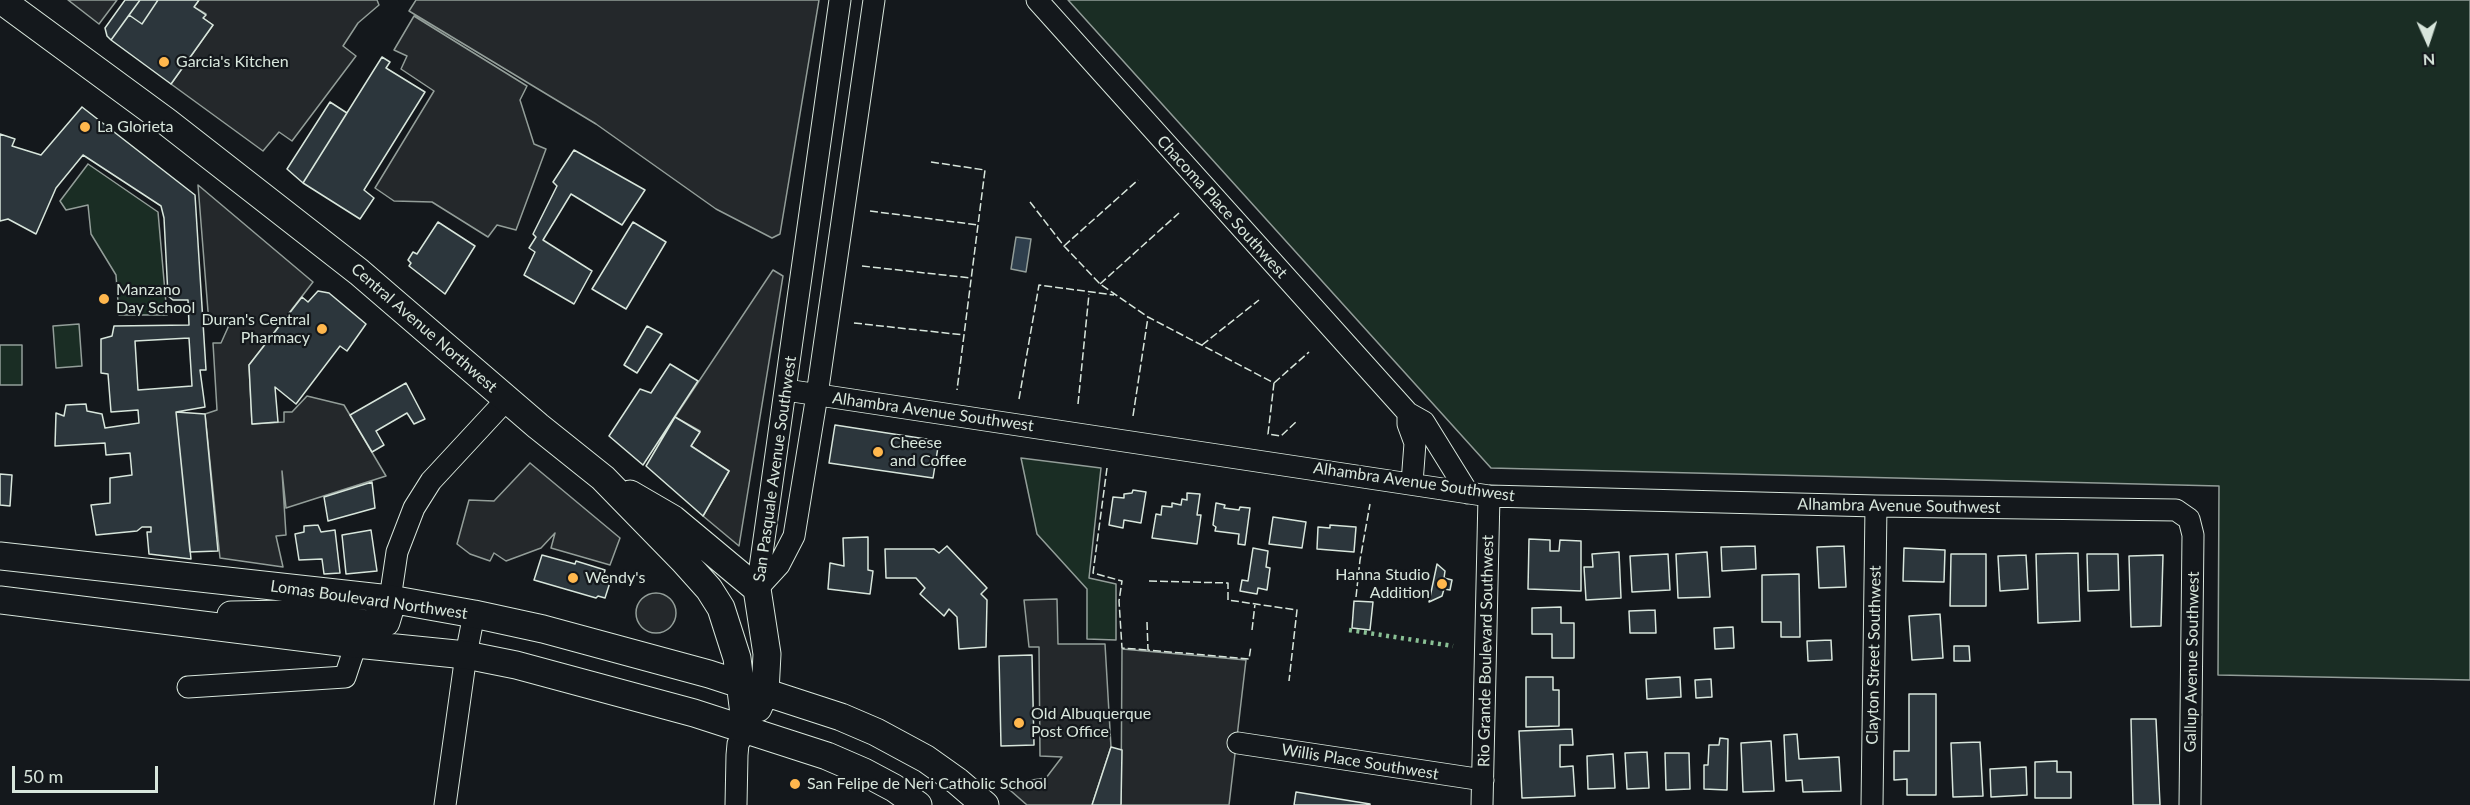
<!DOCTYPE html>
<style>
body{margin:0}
#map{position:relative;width:2470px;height:805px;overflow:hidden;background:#14181c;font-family:Lato,sans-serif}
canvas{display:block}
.north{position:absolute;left:2398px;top:12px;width:60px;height:60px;-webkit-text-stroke:4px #14181c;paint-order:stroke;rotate:177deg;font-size:16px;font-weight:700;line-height:24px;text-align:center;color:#d8e6dc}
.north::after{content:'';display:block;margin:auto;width:21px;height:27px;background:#d8e6dc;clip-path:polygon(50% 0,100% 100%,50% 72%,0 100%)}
.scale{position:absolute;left:12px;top:766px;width:146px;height:27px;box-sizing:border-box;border:3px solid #d8e6dc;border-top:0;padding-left:8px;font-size:18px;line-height:21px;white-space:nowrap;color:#d8e6dc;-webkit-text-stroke:4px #14181c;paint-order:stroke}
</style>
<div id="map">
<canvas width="2470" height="805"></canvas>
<div class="north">N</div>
<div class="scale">50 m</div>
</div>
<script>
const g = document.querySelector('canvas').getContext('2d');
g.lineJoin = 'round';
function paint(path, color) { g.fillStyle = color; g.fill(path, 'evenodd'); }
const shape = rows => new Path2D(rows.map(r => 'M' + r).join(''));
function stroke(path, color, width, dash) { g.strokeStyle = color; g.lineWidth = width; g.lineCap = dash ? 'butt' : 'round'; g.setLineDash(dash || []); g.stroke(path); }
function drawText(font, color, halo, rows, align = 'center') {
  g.font = font + ' Lato,sans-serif'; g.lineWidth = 4.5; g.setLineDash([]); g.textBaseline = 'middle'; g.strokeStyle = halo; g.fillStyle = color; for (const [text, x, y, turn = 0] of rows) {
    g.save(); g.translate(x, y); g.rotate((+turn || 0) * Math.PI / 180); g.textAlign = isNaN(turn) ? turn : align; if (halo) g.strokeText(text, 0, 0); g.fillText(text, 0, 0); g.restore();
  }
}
const green = shape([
 [1068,0,2470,0,2470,680,2218,675,2219,486,1491,468,1068,0],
 [88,164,158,212,167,315,119,315,116,275,91,234,88,205,66,210,60,201,88,164],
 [79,324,82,366,56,368,53,326,79,324],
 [0,345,22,345,22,385,0,385,0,345],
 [1021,458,1101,468,1089,578,1116,584,1116,640,1087,639,1087,589,1037,534,1021,458]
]);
const parking = shape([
 [68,0,117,0,99,24,68,0],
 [199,0,377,0,379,5,358,23,343,46,356,56,292,141,279,132,263,151,171,84,213,25,203,18,206,14,194,7,199,0],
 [416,0,819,0,780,234,772,238,716,209,596,124,409,11,416,0],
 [414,16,527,86,520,100,534,144,546,149,516,230,497,225,488,237,432,202,394,201,375,188,434,91,401,69,407,56,394,50,414,16],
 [198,185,313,282,249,365,252,424,284,422,284,412,292,412,307,396,344,405,386,476,286,508,282,471,286,535,276,536,283,567,220,558,205,414,217,410,213,343,221,343,230,323,209,324,198,185],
 [773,270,783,276,739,546,703,516,729,471,691,446,700,431,675,417,773,270],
 [530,463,620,538,610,565,551,548,555,533,541,548,506,561,494,553,490,561,470,554,457,544,469,500,494,501,530,463],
 '636 613a20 20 0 1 1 40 0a20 20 0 1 1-40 0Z',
 [1057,599,1058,644,1105,644,1111,747,1092,805,1027,805,1003,784,1046,778,1062,757,1040,756,1039,647,1029,647,1024,600,1057,599],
 [1122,649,1246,660,1229,805,1121,805,1122,649]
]);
const water = shape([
 [1016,237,1031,239,1026,272,1011,269,1016,237]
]);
const building = shape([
 [125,0,140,0,111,40,107,36,105,28,125,0],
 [140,0,158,0,142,24,129,15,140,0],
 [158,0,199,0,194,7,206,15,203,18,213,25,171,84,111,40,129,15,142,24,158,0],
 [382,57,390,62,386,68,425,92,364,190,374,198,360,219,303,183,382,57],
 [330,102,347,113,303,183,287,169,330,102],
 [82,107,195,195,206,370,200,370,205,407,176,412,191,559,149,554,147,532,151,532,151,527,142,527,137,531,96,535,91,505,110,503,110,478,132,475,130,453,106,455,105,443,55,446,56,413,64,416,66,405,86,404,87,411,102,414,105,428,139,423,138,410,111,412,108,374,101,373,101,339,112,336,114,326,189,325,188,300,173,300,168,296,164,218,161,206,83,155,56,188,36,234,8,219,0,221,0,134,15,139,12,146,41,155,82,107],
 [189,338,192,386,138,390,135,341,189,338],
 [574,150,645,190,622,225,571,194,543,240,592,271,574,304,524,275,535,252,529,248,536,237,533,234,557,186,553,182,574,150],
 [438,222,475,246,445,294,409,266,411,263,408,260,413,252,417,254,438,222],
 [633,222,666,242,626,309,592,289,633,222],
 [318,291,329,293,366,324,347,351,340,346,296,404,275,387,278,422,252,424,249,365,302,297,308,302,318,291],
 [647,326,662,334,637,373,624,365,647,326],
 [670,364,698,381,643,465,609,436,640,389,651,393,670,364],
 [406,383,425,419,414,424,407,413,376,431,384,445,372,452,350,415,406,383],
 [176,412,205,414,218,551,190,552,176,412],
 [675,417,700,432,691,446,729,471,703,516,646,466,675,417],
 [835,425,939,441,933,478,829,463,835,425],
 [0,474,12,475,10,506,0,505,0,474],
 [372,482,375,508,328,521,324,497,372,482],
 [1133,490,1146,492,1141,523,1124,520,1123,528,1109,525,1113,497,1124,498,1124,494,1132,493,1133,490],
 [1187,493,1200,494,1197,515,1201,515,1197,544,1152,538,1156,514,1161,515,1162,506,1172,507,1172,503,1181,505,1182,499,1187,500,1187,493],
 [1216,503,1225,505,1224,508,1239,510,1240,507,1250,508,1245,545,1238,544,1239,534,1215,531,1216,527,1213,525,1216,503],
 [1273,517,1306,522,1302,548,1269,544,1273,517],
 [318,525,321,532,335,530,340,573,324,574,322,559,299,560,295,534,304,532,304,526,318,525],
 [1330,525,1356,527,1354,552,1317,549,1318,527,1330,528,1330,525],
 [371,530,377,571,346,574,342,535,371,530],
 [868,537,868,570,873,571,870,594,828,589,830,563,844,566,843,538,868,537],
 [1529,539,1550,540,1550,551,1559,551,1560,540,1581,541,1581,591,1528,589,1529,539],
 [947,546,987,588,981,594,987,600,986,647,959,649,957,617,949,609,944,616,920,594,925,588,916,578,886,578,885,549,934,549,939,553,947,546],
 [1755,546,1756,569,1722,571,1721,547,1755,546],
 [1844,546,1846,587,1819,588,1817,547,1844,546],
 [1253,548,1268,551,1266,567,1270,568,1267,590,1258,588,1257,594,1240,591,1242,580,1248,581,1253,548],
 [1904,548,1945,550,1944,582,1903,581,1904,548],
 [1619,552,1621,598,1586,600,1584,567,1593,567,1592,554,1619,552],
 [1707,552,1710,597,1678,598,1676,554,1707,552],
 [2078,553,2080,621,2038,623,2036,554,2078,553],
 [1668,554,1670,590,1632,592,1630,556,1668,554],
 [1951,554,1986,554,1986,606,1950,606,1951,554],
 [2087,554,2118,554,2119,590,2088,591,2087,554],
 [542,555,575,564,576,561,605,570,604,574,612,576,605,598,598,596,596,598,534,580,542,555],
 [2026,555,2028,589,2000,591,1998,556,2026,555],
 [2163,555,2161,626,2131,627,2129,556,2163,555],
 [1437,564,1445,571,1444,578,1452,580,1450,590,1444,589,1442,596,1429,602,1437,564],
 [1799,574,1800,637,1781,637,1781,622,1762,622,1762,575,1799,574],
 [1354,601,1373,602,1370,630,1352,628,1354,601],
 [1561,607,1561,623,1574,623,1574,658,1552,658,1552,634,1532,634,1532,608,1561,607],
 [1655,610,1656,633,1630,633,1629,611,1655,610],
 [1940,614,1943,658,1912,660,1909,616,1940,614],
 [1733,627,1734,648,1715,649,1714,628,1733,627],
 [1831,640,1832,660,1808,661,1807,641,1831,640],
 [1954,646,1969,646,1970,661,1954,661,1954,646],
 [1032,655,1034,745,1001,746,999,656,1032,655],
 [1526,677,1553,677,1553,690,1559,690,1559,726,1526,727,1526,677],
 [1680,677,1681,697,1647,699,1646,679,1680,677],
 [1711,679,1712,697,1696,698,1695,680,1711,679],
 [1909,694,1936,694,1936,795,1907,795,1907,779,1894,780,1894,751,1909,751,1909,694],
 [2131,719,2156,719,2160,805,2133,805,2131,719],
 [1572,729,1573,745,1560,745,1560,767,1573,766,1575,796,1522,798,1519,731,1572,729],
 [1797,734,1799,759,1839,757,1841,791,1803,792,1802,780,1786,781,1784,735,1797,734],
 [1720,738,1728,739,1727,790,1704,789,1704,765,1708,765,1709,745,1719,745,1720,738],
 [1771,741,1774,791,1743,792,1741,743,1771,741],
 [1980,742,1983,796,1953,797,1951,743,1980,742],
 [1111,747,1122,750,1121,805,1092,805,1111,747],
 [1647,752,1649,788,1627,789,1625,753,1647,752],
 [1665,753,1689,753,1690,789,1666,790,1665,753],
 [1613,754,1615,788,1588,789,1587,756,1613,754],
 [2057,761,2057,772,2071,772,2071,798,2035,798,2035,762,2057,761],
 [2026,767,2027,795,1991,797,1990,769,2026,767],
 [1296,792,1370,804,1370,805,1294,805,1296,792]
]);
const minor = shape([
 [1037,0,1408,413,1424,422,1468,493],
 [786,390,1489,496,1876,506,2176,510,2189,519,2193,535,2190,805],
 [1408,413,1408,424,1415,443,1412,483],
 [757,589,779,565,794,536,817,395,874,0],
 [757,589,840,0],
 [390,599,397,552,414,508,431,481,507,399],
 [188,687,345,677,356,644],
 [1238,743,1483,780],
 [445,805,466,655,474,614],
 [736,805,737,755,738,744,746,730],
 [1482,805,1489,496],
 [1872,805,1876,506]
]);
const major = shape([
 [1,0,167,122,359,272,538,426,603,478,683,560,709,589,721,608,737,658,746,730],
 [630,494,673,519,757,589,767,654,765,692,758,708],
 [0,556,390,599,474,614,543,629,709,674,841,717,876,732,926,759,957,781,985,805],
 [0,600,356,644,466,655,516,665,694,713,827,756,864,772,894,788,918,805],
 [231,615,289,614,367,624,386,622,389,612,390,599]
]);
const hedge = shape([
 [1349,630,1453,646]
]);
const fence = shape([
 [931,162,985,170,957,390],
 [1030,202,1064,246,1100,284,1148,317,1274,383,1268,434,1281,436,1296,422],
 [870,211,978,225],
 [1064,246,1138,180],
 [862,266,971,278],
 [1100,284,1179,213],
 [854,323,964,335],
 [1202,345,1259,300],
 [1274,383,1309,352],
 [1019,399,1039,285,1114,295],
 [1078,404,1089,294],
 [1133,416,1148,317],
 [1107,468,1093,573,1122,581,1119,601,1122,648,1148,650],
 [1149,581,1228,583,1228,600,1297,610,1289,681],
 [1356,597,1360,560,1370,504],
 [1147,622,1148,650,1249,659,1251,646],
 [1252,630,1255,604]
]);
const markers = [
 [164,62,6,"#ffb74d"],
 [85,127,6,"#ffb74d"],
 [104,299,6,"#ffb74d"],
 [322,329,6,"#ffb74d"],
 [878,452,6,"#ffb74d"],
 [573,578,6,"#ffb74d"],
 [1442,584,6,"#ffb74d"],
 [1019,723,6,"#ffb74d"],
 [795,784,6,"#ffb74d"]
];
const poiNames = [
 ["Garcia's Kitchen",176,62],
 ["La Glorieta",97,127],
 ["Manzano",116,290],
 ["Day School",116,308],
 ["Duran's Central",310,320,"right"],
 ["Pharmacy",310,338,"right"],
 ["Cheese",890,443],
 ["and Coffee",890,461],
 ["Hanna Studio",1430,575,"right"],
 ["Addition",1430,593,"right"],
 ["Wendy's",585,578],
 ["Old Albuquerque",1031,714],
 ["Post Office",1031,732],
 ["San Felipe de Neri Catholic School",807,784]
];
const streetNames = [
 ["Chacoma Place Southwest",1222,207,48],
 ["Central Avenue Northwest",424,328,41],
 ["Alhambra Avenue Southwest",933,412,8],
 ["San Pasquale Avenue Southwest",775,469,-82],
 ["Alhambra Avenue Southwest",1414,482,8],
 ["Alhambra Avenue Southwest",1899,506,1],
 ["Lomas Boulevard Northwest",369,600,8],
 ["Rio Grande Boulevard Southwest",1486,651,-89],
 ["Clayton Street Southwest",1874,655,-89],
 ["Gallup Avenue Southwest",2192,662,-89],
 ["Willis Place Southwest",1360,762,9]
];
paint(green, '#1a2d24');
stroke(green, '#939e99', 1.5);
paint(parking, '#24282b');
stroke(parking, '#939e99', 1.5);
paint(water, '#2f3f4d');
stroke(water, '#939e99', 1.5);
paint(building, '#2c363c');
stroke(building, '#d8e6dc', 1.5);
stroke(minor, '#d8e6dc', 23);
stroke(major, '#d8e6dc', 29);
stroke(minor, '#14181c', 21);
stroke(major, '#14181c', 27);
stroke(hedge, '#8ac095', 4.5, [3, 4.5]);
stroke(fence, '#d8e6dc', 1.5, [8, 3]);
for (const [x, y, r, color] of markers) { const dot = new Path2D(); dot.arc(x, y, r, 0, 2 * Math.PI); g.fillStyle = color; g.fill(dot); stroke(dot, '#14181c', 2); }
drawText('16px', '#d8e6dc', '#14181c', poiNames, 'left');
drawText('16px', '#d8e6dc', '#14181c', streetNames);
</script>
